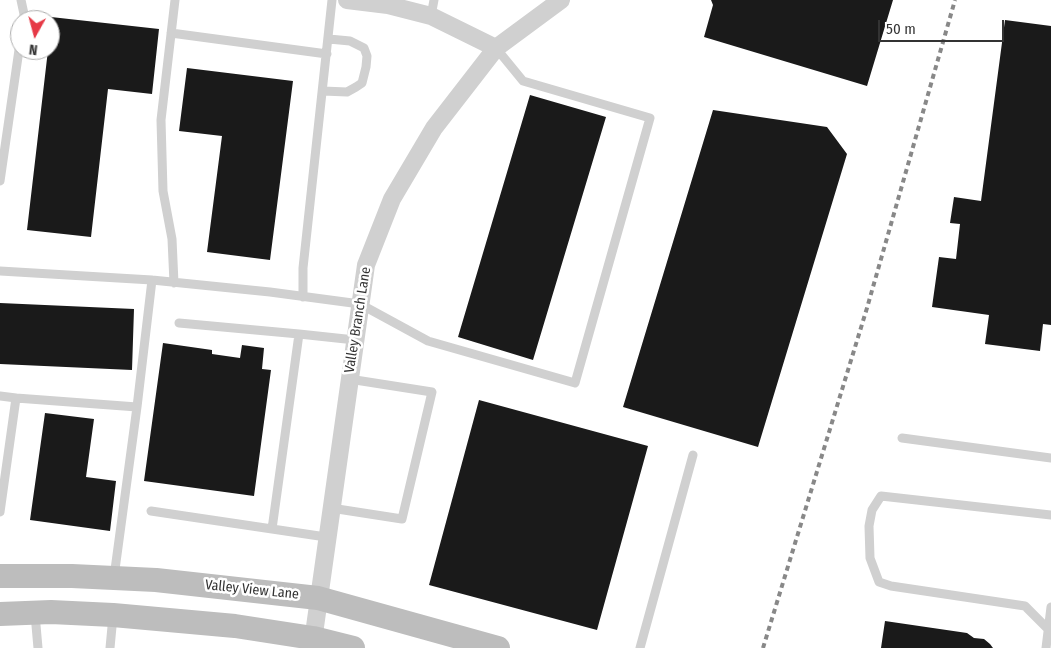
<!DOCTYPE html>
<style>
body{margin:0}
#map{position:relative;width:1051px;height:648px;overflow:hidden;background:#fff;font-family:"Fira Sans Condensed",sans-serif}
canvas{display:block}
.north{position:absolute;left:10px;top:10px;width:50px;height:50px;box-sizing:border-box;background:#fff;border:1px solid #adadad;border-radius:50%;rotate:187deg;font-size:14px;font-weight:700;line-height:20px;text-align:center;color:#333}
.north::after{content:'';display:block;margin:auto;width:18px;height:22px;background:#e63946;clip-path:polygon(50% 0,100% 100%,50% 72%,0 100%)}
.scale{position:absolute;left:878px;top:20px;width:126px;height:22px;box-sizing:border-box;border:2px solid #333;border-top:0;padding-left:6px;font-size:15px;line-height:18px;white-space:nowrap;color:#333;-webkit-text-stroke:4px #fff;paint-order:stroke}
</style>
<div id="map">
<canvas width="1051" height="648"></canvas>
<div class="north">N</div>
<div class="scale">50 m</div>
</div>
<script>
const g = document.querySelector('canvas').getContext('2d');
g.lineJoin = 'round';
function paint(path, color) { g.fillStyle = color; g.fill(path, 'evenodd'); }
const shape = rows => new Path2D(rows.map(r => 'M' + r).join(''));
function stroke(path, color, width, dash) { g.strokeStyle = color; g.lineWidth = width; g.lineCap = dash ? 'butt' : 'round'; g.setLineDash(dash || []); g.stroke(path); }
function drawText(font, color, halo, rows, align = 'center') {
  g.font = font + ' "Fira Sans Condensed",sans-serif'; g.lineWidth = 5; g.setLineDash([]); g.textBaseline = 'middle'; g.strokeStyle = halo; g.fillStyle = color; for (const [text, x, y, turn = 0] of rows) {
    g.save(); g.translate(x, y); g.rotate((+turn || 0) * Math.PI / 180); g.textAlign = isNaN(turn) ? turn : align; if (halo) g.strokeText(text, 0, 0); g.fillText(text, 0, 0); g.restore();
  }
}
const building = shape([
 [711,0,893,0,867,86,704,37,713,5],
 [51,17,159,29,152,94,108,89,91,237,27,230,48,50,50,50],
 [1005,20,1051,26,1051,325,1043,324,1040,351,985,344,989,315,932,307,939,257,956,259,960,224,950,223,954,197,981,201],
 [187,68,293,81,270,260,207,252,222,136,179,131],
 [530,95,606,117,533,360,458,337],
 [713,110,827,127,847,154,758,447,623,407],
 [0,303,134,309,132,370,0,364],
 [163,343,212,350,212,354,240,358,242,345,264,348,262,369,271,370,254,496,144,481],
 [479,400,648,446,597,630,429,585],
 [45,413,94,419,86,477,116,481,110,531,30,520],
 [885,621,967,633,974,638,984,639,990,644,993,648,881,648]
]);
const service = shape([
 [21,0,24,14,23,20],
 [431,16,434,0],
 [171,33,327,54],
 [323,91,347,92,356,87,362,83,366,67,367,56,364,48,350,41,329,39],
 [0,181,20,43],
 [0,271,152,280,270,292,360,304,428,341,575,383,650,118,523,81,496,48],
 [174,283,172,239,163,191,161,120,175,0],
 [303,297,303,268,332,0],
 [179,323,299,334,272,529],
 [299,334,355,340],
 [0,396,16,398],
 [137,407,152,280],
 [902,438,1051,458],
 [331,508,402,519,432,392,349,379],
 [151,511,326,537],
 [0,512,16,398,137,407,114,577],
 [35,614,38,648],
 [1048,629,1025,606,891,586,879,582,870,558,869,526,872,510,881,496,1051,515],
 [110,648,113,616],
 [640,648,693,455],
 [1046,648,1051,607]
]);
const minor = shape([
 [347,0,388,5,431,16,496,48],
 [312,648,366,265,392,199,434,128,496,48,561,0]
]);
const secondary = shape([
 [0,576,72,576,156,580,318,598,498,648],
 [0,614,51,612,113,615,235,626,313,638,353,648]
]);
const rail = shape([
 [763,648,867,308,955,0]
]);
const streetNames = [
 ["Valley Branch Lane",358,320,-81],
 ["Valley View Lane",252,590,6]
];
paint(building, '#1a1a1a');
stroke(service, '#d0d0d0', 9);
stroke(minor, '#d0d0d0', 18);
stroke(secondary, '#bdbdbd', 24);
stroke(rail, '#888', 4, [5, 4]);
drawText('14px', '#333', '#fff', streetNames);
</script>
